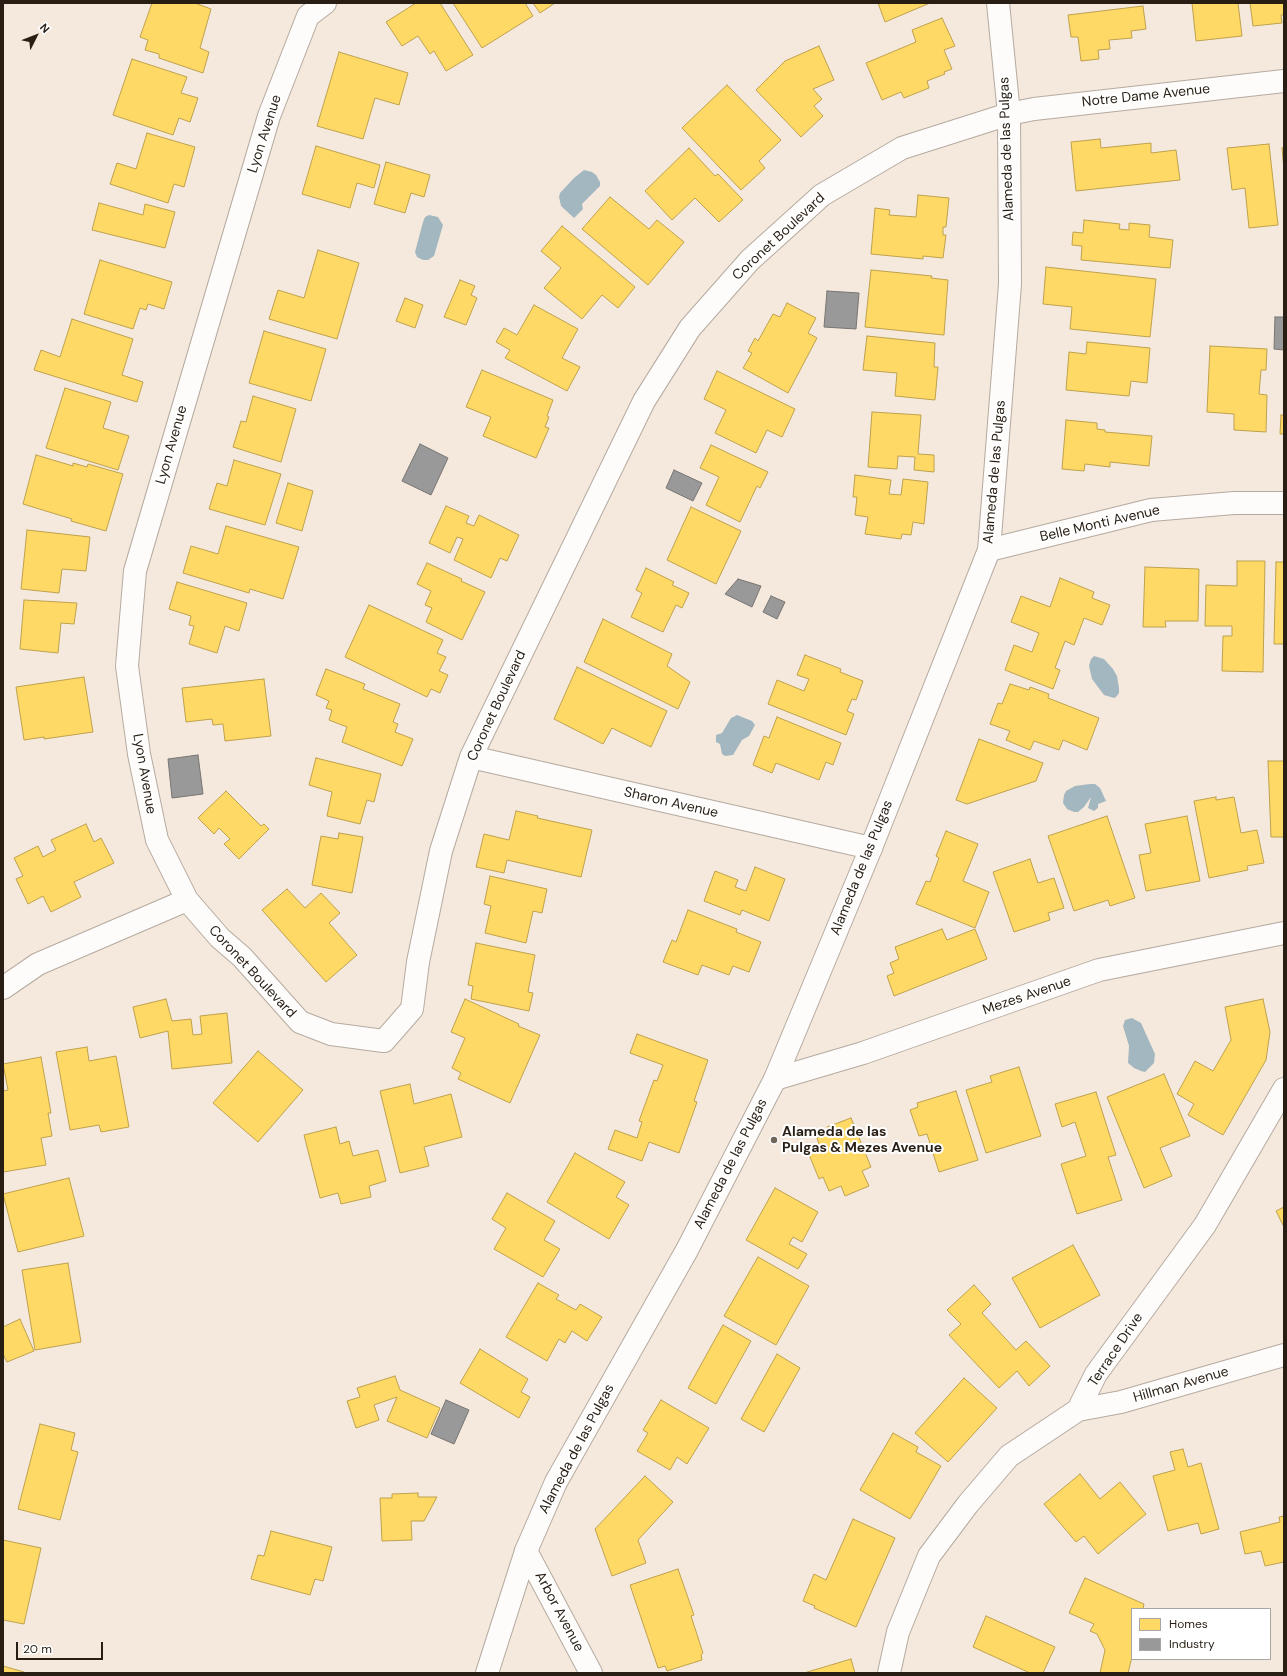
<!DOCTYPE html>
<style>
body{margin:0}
#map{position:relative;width:1287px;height:1676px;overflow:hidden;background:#f5e9dd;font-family:"DM Sans",sans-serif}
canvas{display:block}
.frame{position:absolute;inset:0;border:4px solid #281e14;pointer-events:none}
.legend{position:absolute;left:1131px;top:1608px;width:140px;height:52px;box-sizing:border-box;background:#fff;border:1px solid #a9a5a1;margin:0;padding:5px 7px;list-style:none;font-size:12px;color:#281e14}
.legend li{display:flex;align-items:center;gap:8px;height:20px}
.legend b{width:20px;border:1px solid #a9a5a1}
.north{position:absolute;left:16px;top:16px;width:40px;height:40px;-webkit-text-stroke:3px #fff;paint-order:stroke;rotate:48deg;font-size:11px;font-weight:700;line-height:16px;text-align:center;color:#281e14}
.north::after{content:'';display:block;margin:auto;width:14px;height:18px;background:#281e14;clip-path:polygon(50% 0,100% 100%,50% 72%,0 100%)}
.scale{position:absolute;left:16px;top:1642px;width:87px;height:18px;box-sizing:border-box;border:2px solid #281e14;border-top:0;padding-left:5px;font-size:12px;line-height:14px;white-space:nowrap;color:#281e14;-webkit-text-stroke:3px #fff;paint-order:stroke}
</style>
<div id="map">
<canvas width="1287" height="1676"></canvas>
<div class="frame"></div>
<ul class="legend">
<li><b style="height:11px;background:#ffd966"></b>Homes</li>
<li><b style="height:11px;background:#999"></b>Industry</li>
</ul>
<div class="north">N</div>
<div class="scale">20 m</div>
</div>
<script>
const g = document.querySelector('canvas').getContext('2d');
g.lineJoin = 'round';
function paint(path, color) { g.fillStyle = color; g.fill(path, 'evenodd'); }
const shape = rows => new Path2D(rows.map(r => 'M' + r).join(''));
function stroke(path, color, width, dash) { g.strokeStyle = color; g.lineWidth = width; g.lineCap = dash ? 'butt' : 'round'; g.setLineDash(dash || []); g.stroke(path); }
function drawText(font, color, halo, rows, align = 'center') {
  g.font = font + ' "DM Sans",sans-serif'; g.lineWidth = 4; g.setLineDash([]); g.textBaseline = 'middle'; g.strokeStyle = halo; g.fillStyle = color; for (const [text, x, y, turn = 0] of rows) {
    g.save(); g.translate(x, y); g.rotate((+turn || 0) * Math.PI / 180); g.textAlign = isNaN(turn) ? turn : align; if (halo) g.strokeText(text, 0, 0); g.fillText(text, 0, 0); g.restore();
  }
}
const water = shape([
 [584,170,592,172,596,175,600,182,600,186,582,204,583,209,574,218,561,206,559,197,560,193,574,178],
 [429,215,438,217,443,225,434,256,428,260,423,260,417,257,415,252,423,222,425,217],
 [1094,656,1104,659,1113,669,1117,676,1119,688,1119,693,1116,697,1114,698,1104,695,1092,679,1089,666,1091,659],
 [737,715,752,721,755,725,749,736,742,740,733,755,725,756,722,754,720,744,716,742,716,735,722,733,731,718],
 [1090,784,1095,784,1100,788,1106,801,1098,804,1098,808,1094,811,1088,808,1091,797,1084,807,1078,812,1074,812,1067,809,1063,803,1064,795,1066,791,1075,786],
 [1132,1018,1141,1023,1155,1054,1154,1063,1145,1072,1141,1071,1134,1068,1128,1063,1129,1046,1123,1026,1125,1020]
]);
const homes = shape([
 [152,3,195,3,211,9,200,48,209,52,203,73,159,58,159,54,145,50,148,40,140,37,152,3],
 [416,3,440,3,473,55,446,71,434,51,430,54,418,36,402,46,386,22,416,3],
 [453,3,525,3,533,16,482,48,453,3],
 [533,3,555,3,540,13,533,3],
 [878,3,930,3,885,22,878,3],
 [1192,3,1238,3,1242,36,1196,41,1192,3],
 [1250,3,1284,3,1284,15,1281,15,1282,23,1253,26,1250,3],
 [1143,6,1146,29,1131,31,1132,38,1109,40,1110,49,1098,50,1099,59,1081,61,1078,37,1071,37,1068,15,1143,6],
 [942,18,955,46,944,50,952,69,944,72,945,74,927,81,929,88,904,98,901,92,882,100,866,63,916,42,912,30,942,18],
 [819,46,834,80,813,89,822,99,814,106,823,116,801,137,756,90,785,61,819,46],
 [339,52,408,73,399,105,375,98,363,139,317,126,339,52],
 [132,59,187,77,181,93,198,98,190,122,179,118,173,135,113,115,132,59],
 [727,85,781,140,759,161,765,168,741,190,682,128,727,85],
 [147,133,195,147,184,187,174,184,168,203,110,184,117,163,136,169,147,133],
 [1100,139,1101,148,1151,143,1151,153,1176,150,1180,180,1076,191,1071,142,1100,139],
 [1269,144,1278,225,1249,228,1245,188,1232,190,1227,148,1269,144],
 [316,146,380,165,374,188,357,183,350,208,302,194,316,146],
 [689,148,715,176,718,174,743,200,719,222,695,198,672,220,645,191,689,148],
 [1282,148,1284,148,1284,170,1282,148],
 [386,162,430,175,424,197,411,193,405,213,374,204,386,162],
 [918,195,949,198,946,227,943,227,943,235,946,235,943,258,923,256,923,259,871,254,875,208,890,210,889,215,916,217,918,195],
 [610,197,649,229,657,220,684,242,648,285,582,229,610,197],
 [99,203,143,215,145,204,175,212,165,248,92,230,99,203],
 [1084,220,1120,224,1119,229,1129,230,1129,223,1150,225,1149,237,1173,240,1170,268,1081,260,1082,246,1072,245,1073,232,1083,233,1084,220],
 [562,226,635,287,618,308,602,295,582,319,544,288,561,268,541,251,562,226],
 [318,250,359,263,337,339,269,319,278,290,304,298,318,250],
 [100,260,172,282,164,309,148,304,146,310,140,308,133,329,84,314,100,260],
 [1046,267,1156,279,1150,337,1070,329,1072,307,1043,304,1046,267],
 [871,270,932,276,931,278,948,280,944,335,865,327,871,270],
 [460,280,475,286,471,295,477,298,466,325,444,317,460,280],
 [405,298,423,305,415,328,396,321,405,298],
 [787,303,816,318,808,333,817,338,788,393,743,368,752,353,748,351,755,338,758,341,773,314,780,317,787,303],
 [534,305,578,329,562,358,580,367,567,391,505,358,510,350,496,342,504,328,517,335,534,305],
 [72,319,133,339,122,375,143,382,137,402,34,370,41,350,60,357,72,319],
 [264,331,326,349,311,401,249,383,264,331],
 [867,336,935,343,934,367,938,367,935,400,895,396,897,373,863,370,867,336],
 [1087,342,1150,348,1147,383,1131,381,1129,396,1066,390,1069,352,1086,354,1087,342],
 [1210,346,1267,349,1266,370,1261,370,1259,394,1267,395,1266,432,1234,430,1234,414,1207,412,1210,346],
 [482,370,553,400,547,416,549,417,545,427,549,428,536,458,483,436,491,417,466,407,482,370],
 [717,371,795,409,782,437,767,430,756,453,715,433,726,410,704,399,717,371],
 [65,388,111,402,103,428,129,436,118,470,46,448,65,388],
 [253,396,296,409,281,462,233,447,241,421,246,422,253,396],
 [872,412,921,415,918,454,934,455,934,472,914,470,915,457,898,456,897,469,868,467,872,412],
 [1281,415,1284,415,1284,434,1280,434,1281,415],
 [1066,420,1097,423,1097,429,1105,430,1105,432,1152,436,1149,466,1110,462,1110,467,1085,464,1084,471,1062,469,1066,420],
 [711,445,768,472,760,488,757,486,740,522,706,505,719,477,700,468,711,445],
 [36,455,73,466,73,463,87,467,88,464,123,474,106,531,71,521,72,519,23,504,36,455],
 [234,460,281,474,265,525,209,509,217,483,227,486,234,460],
 [855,475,891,480,889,494,901,495,903,479,928,482,924,524,913,522,911,535,902,534,901,539,865,534,868,517,855,515,857,497,853,497,855,475],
 [288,483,313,491,302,531,276,523,288,483],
 [446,506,469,516,466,523,474,526,479,515,519,535,507,561,500,558,491,578,454,560,463,539,457,537,450,553,429,543,446,506],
 [691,507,741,531,716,584,667,560,691,507],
 [226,526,299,547,283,599,250,589,249,593,183,573,191,546,218,554,226,526],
 [27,530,90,537,86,571,62,569,59,593,21,589,27,530],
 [1237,561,1265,561,1263,672,1222,671,1223,636,1232,636,1232,626,1205,626,1206,585,1237,586,1237,561],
 [1276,562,1284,562,1284,644,1274,644,1276,562],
 [427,563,462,579,461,581,485,592,462,640,426,622,432,608,425,605,431,591,417,584,427,563],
 [1145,567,1199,569,1198,621,1165,621,1166,627,1143,627,1145,567],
 [646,568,674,582,672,585,689,593,682,608,676,605,663,632,631,617,642,593,636,590,646,568],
 [1060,578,1094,592,1092,598,1110,605,1102,625,1084,618,1074,645,1065,641,1055,668,1060,670,1053,689,1005,670,1014,645,1032,652,1039,633,1011,622,1021,596,1050,607,1060,578],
 [177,582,247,603,239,631,225,626,217,653,189,644,194,626,189,625,191,616,169,609,177,582],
 [24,600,77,603,74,624,61,623,58,653,20,649,24,600],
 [369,605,443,640,437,653,446,657,439,671,448,675,440,693,431,689,427,697,345,657,369,605],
 [603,619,672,654,667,666,690,682,678,709,584,662,603,619],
 [805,655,841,669,840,672,863,681,856,700,852,699,847,711,854,714,846,735,768,704,777,680,804,691,809,679,797,675,805,655],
 [577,667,667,711,651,747,612,728,603,744,554,719,577,667],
 [326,669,365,684,363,689,400,704,393,722,398,724,395,732,413,739,402,766,342,742,347,727,329,720,332,710,326,708,329,701,316,695,326,669],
 [84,677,93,732,44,739,44,737,24,740,16,687,84,677],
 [264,679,271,736,225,741,223,724,213,725,212,719,186,722,182,688,264,679],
 [1010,684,1029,690,1030,687,1049,694,1048,698,1099,718,1087,750,1063,740,1059,750,1034,741,1030,750,1006,740,1010,731,990,724,998,703,1002,704,1010,684],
 [777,717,841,743,833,765,826,762,819,780,776,763,772,773,753,765,764,736,769,738,777,717],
 [979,739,1043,763,1036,781,967,804,956,800,979,739],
 [316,758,381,774,374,802,367,800,360,824,327,816,332,792,309,785,316,758],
 [1268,761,1284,761,1284,837,1271,837,1268,761],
 [226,791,261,826,264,824,269,829,239,859,224,844,230,839,219,828,214,834,198,818,226,791],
 [1216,797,1216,800,1234,797,1241,833,1257,830,1264,863,1247,866,1248,870,1209,878,1194,801,1216,797],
 [516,811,538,816,537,818,592,830,581,877,507,860,504,873,476,867,484,834,509,840,516,811],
 [1107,816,1135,898,1110,906,1108,900,1074,911,1048,836,1107,816],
 [1187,816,1200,881,1146,891,1139,855,1151,853,1145,824,1187,816],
 [86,824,94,842,101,838,114,863,74,882,81,897,51,912,43,896,28,904,16,879,23,876,14,858,38,846,43,857,56,850,51,840,86,824],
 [946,831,978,844,963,881,989,892,975,928,916,904,926,881,930,882,939,858,936,856,946,831],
 [339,833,363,837,352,893,312,885,321,836,338,839,339,833],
 [1030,859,1038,883,1054,878,1064,908,1048,913,1050,920,1014,932,993,872,1030,859],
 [755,867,785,879,769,921,742,910,740,915,704,901,715,871,738,880,735,887,746,891,755,867],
 [490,876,547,889,542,913,533,911,526,943,485,933,491,906,484,904,490,876],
 [287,889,305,908,321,893,340,913,329,923,357,955,326,982,262,910,287,889],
 [688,910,737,929,736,932,761,942,749,972,733,966,729,975,702,965,698,975,663,962,672,940,676,942,688,910],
 [942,929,947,940,975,929,987,959,894,996,887,976,894,973,890,963,899,959,895,947,942,929],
 [476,943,535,955,528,992,533,993,529,1011,471,999,473,986,468,985,476,943],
 [166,999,172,1021,191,1019,193,1035,202,1034,200,1016,227,1013,232,1063,172,1069,168,1031,140,1038,133,1007,166,999],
 [465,999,519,1024,518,1026,540,1035,510,1103,458,1079,461,1073,452,1068,465,1038,451,1032,465,999],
 [1263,999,1270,1032,1266,1060,1223,1135,1188,1115,1194,1104,1177,1094,1195,1061,1213,1071,1231,1040,1225,1007,1263,999],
 [637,1034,708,1060,694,1101,697,1102,679,1153,649,1142,642,1161,608,1149,615,1130,637,1138,642,1122,639,1121,654,1080,657,1081,663,1065,630,1053,637,1034],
 [87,1047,89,1061,116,1056,129,1127,101,1132,99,1125,70,1130,56,1052,87,1047],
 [258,1051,303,1090,258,1142,213,1103,258,1051],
 [41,1057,51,1113,48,1113,52,1136,41,1138,46,1165,3,1172,3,1091,8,1090,3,1064,41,1057],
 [1019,1067,1041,1136,986,1153,966,1090,992,1082,990,1076,1019,1067],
 [1164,1074,1190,1136,1160,1148,1172,1176,1144,1188,1107,1097,1164,1074],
 [410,1084,414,1104,451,1094,462,1137,424,1147,429,1166,400,1173,380,1091,410,1084],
 [956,1091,978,1160,939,1172,927,1134,919,1136,910,1110,918,1107,917,1103,956,1091],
 [1096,1092,1116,1155,1108,1157,1122,1200,1077,1214,1061,1164,1086,1156,1075,1122,1062,1127,1055,1104,1096,1092],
 [851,1118,871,1167,862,1171,869,1186,845,1196,841,1186,829,1191,823,1177,819,1179,808,1152,820,1147,817,1138,829,1133,827,1127,851,1118],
 [336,1127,340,1144,349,1141,353,1156,378,1150,386,1181,369,1186,371,1197,341,1204,338,1193,320,1198,304,1135,336,1127],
 [575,1153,625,1182,616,1197,629,1205,609,1239,547,1202,575,1153],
 [69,1178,84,1236,18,1252,3,1194,69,1178],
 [775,1188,818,1212,802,1242,793,1237,789,1244,807,1254,798,1269,746,1240,775,1188],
 [507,1193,555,1221,544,1240,560,1249,543,1277,494,1249,506,1228,492,1219,507,1193],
 [1284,1207,1284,1227,1276,1211,1284,1207],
 [1073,1245,1100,1295,1040,1328,1012,1278,1073,1245],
 [758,1257,809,1286,776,1345,724,1316,758,1257],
 [68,1263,81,1342,35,1350,22,1270,68,1263],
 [538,1283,559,1295,556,1299,576,1310,580,1304,602,1317,587,1341,572,1331,565,1343,559,1339,547,1361,506,1337,538,1283],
 [974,1285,991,1304,982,1313,1016,1350,1026,1341,1050,1366,1029,1386,1017,1371,999,1388,949,1335,961,1324,947,1310,974,1285],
 [20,1319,34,1351,7,1362,3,1354,3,1327,20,1319],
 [723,1325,751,1341,716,1404,688,1388,723,1325],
 [480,1349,528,1379,521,1392,530,1397,519,1418,460,1383,480,1349],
 [777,1354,800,1368,764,1432,741,1419,777,1354],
 [395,1376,400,1390,440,1408,427,1438,387,1421,397,1397,374,1405,379,1420,356,1428,347,1401,360,1397,357,1388,395,1376],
 [964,1378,997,1408,948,1462,915,1433,964,1378],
 [661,1400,709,1428,687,1464,677,1457,670,1470,637,1451,648,1433,643,1430,661,1400],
 [40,1424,75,1433,71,1450,78,1452,60,1520,18,1509,40,1424],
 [893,1433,918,1447,916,1452,941,1466,910,1519,860,1490,893,1433],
 [1183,1449,1188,1467,1201,1463,1219,1529,1201,1534,1198,1523,1168,1531,1153,1476,1175,1470,1170,1452,1183,1449],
 [1080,1474,1100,1499,1120,1482,1146,1514,1098,1554,1084,1536,1076,1542,1044,1504,1080,1474],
 [645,1476,673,1502,638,1540,646,1563,612,1576,595,1529,645,1476],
 [418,1493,418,1497,437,1497,424,1521,411,1521,412,1540,382,1541,380,1498,392,1498,392,1494,418,1493],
 [1284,1516,1284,1562,1265,1566,1261,1551,1245,1554,1240,1532,1280,1522,1279,1517,1284,1516],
 [853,1519,895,1538,856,1627,814,1608,815,1606,803,1601,814,1574,826,1580,853,1519],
 [271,1531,332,1547,323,1581,315,1579,310,1595,251,1579,258,1555,264,1556,271,1531],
 [3,1540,41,1548,24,1624,3,1620,3,1540],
 [678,1569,694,1615,691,1616,703,1653,701,1655,702,1660,667,1671,665,1666,658,1668,630,1585,678,1569],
 [1085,1578,1144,1604,1143,1609,1132,1609,1132,1657,1128,1673,1100,1673,1105,1650,1097,1634,1090,1631,1094,1624,1069,1613,1085,1578],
 [986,1616,1055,1647,1043,1673,1030,1673,973,1647,986,1616],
 [851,1659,855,1673,804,1673,851,1659],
 [3,1666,24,1672,23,1673,3,1673,3,1666]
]);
const industry = shape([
 [827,291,859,293,856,329,824,327,827,291],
 [1275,317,1284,317,1284,350,1274,349,1275,317],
 [420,444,448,458,431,495,402,481,420,444],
 [674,470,702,483,693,501,666,488,674,470],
 [738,579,761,586,752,607,725,594,738,579],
 [771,596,785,602,777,619,763,612,771,596],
 [198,755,203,794,172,798,168,759,198,755],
 [446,1400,469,1410,454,1444,431,1434,446,1400]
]);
const street = shape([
 [325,3,308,16,269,116,135,571,127,666,139,754,157,840,187,900,220,938,242,957,300,1022,331,1034,384,1041,412,1009,418,962,441,851,471,757,644,401,690,328,750,260,822,195,902,148,1009,114,1034,109,1284,81],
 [989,550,1151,510,1234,503,1284,503],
 [471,757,871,848],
 [3,988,38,964,187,900],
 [775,1079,863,1053,1099,970,1284,933],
 [1078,1410,1121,1402,1284,1355],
 [526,1551,591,1673],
 [889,1673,898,1632,929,1556,968,1504,1009,1456,1078,1410,1096,1374,1205,1225,1284,1089]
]);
const secondary = shape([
 [487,1673,526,1551,556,1482,687,1250,775,1079,871,848,989,550,1010,284,1009,114,998,3]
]);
const markers = [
 [774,1140,4,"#70655a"]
];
const streetNames = [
 ["Notre Dame Avenue",1146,96,-6],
 ["Lyon Avenue",265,134,-72],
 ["Alameda de las Pulgas",1007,149,-92],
 ["Coronet Boulevard",779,237,-43],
 ["Lyon Avenue",172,445,-74],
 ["Alameda de las Pulgas",995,472,-85],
 ["Belle Monti Avenue",1100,524,-13],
 ["Coronet Boulevard",497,706,-65],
 ["Lyon Avenue",144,774,80],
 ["Sharon Avenue",671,803,13],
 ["Alameda de las Pulgas",862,868,-68],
 ["Coronet Boulevard",252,972,47],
 ["Mezes Avenue",1027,996,-19],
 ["Alameda de las Pulgas",731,1164,-63],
 ["Terrace Drive",1116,1350,-56],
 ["Hillman Avenue",1181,1385,-16],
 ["Alameda de las Pulgas",577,1449,-62],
 ["Arbor Avenue",559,1612,62]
];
const poiNames = [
 ["Alameda de las",782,1132],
 ["Pulgas & Mezes Avenue",782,1148]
];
paint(water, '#a3b7c0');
paint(homes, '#ffd966');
stroke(homes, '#bea14d', 1);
paint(industry, '#999');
stroke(industry, '#777471', 1);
stroke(street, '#b5aaa0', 24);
stroke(secondary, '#b5aaa0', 24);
stroke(street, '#fefcfa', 22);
stroke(secondary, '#fefcfa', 22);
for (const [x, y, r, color] of markers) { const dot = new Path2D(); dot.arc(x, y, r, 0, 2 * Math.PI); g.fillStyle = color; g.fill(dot); stroke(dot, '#fff', 1.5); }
drawText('14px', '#281e14', '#fff', streetNames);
drawText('bold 14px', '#281e14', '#fff', poiNames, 'left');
</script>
